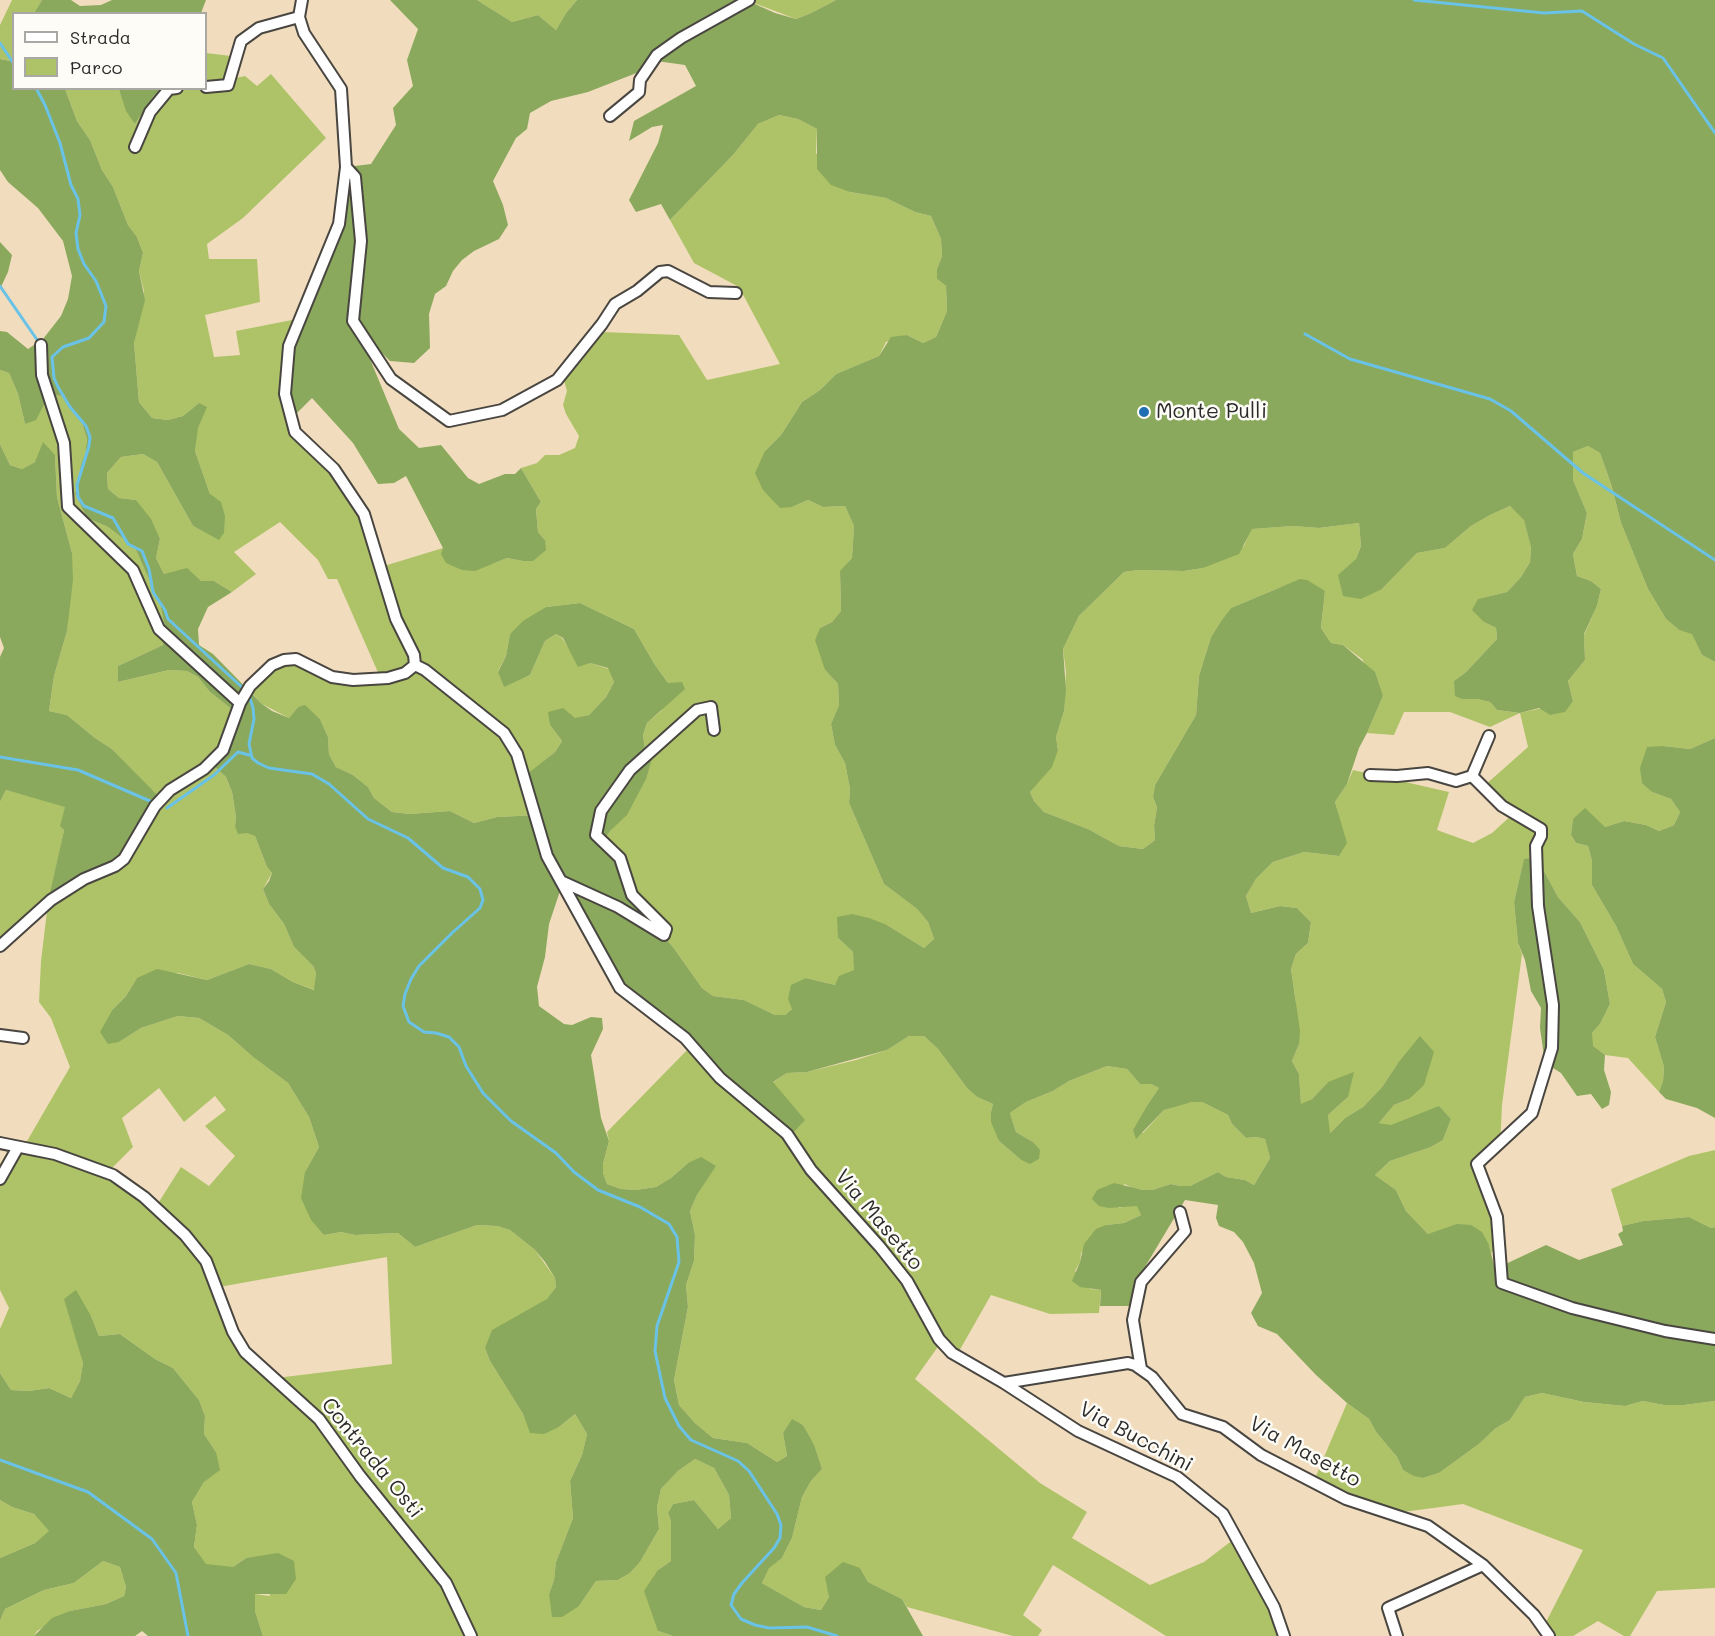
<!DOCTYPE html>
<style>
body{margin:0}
#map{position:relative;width:1715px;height:1636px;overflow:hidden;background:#f1ddbe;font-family:Mali,sans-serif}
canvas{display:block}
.legend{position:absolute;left:12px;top:12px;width:195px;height:78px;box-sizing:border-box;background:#fdfcf7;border:2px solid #a9a8a5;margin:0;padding:8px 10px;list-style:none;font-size:18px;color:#2b2b2b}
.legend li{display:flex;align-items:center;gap:12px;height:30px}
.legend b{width:30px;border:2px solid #a9a8a5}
</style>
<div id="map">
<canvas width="1715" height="1636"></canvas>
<ul class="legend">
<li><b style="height:8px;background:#fff"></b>Strada</li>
<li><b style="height:16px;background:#aec367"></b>Parco</li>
</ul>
</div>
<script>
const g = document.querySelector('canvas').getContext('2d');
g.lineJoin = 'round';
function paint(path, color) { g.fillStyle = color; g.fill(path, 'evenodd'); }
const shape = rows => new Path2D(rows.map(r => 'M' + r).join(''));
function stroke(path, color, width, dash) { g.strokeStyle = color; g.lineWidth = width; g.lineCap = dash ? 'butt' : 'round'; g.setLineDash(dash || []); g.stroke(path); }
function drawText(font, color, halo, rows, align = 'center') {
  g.font = font + ' Mali,sans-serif'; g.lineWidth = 5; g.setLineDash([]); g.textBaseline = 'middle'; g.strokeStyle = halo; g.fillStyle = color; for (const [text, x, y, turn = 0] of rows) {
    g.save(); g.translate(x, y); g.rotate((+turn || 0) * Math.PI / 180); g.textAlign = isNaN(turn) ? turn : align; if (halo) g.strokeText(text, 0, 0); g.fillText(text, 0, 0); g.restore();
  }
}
const green = shape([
 [12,0,42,0,34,13,14,14,13,60,10,61,0,59,0,25],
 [477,0,577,0,566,13,556,30,538,15,512,22],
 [746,0,836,0,809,14,796,19],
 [206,53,231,56,226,80,245,76,257,86,271,74,326,138,243,218,207,244,209,259,257,259,260,302,205,315,214,357,240,355,236,331,297,319,292,418,305,441,340,474,384,566,443,548,492,564,507,558,523,561,545,540,538,532,536,509,541,502,521,468,537,463,545,455,559,455,575,448,579,436,566,414,563,405,567,391,563,377,602,332,679,335,707,380,780,364,739,287,694,263,670,220,733,155,758,124,779,115,798,119,817,129,816,153,850,192,886,198,915,212,931,216,941,239,942,256,937,269,937,279,946,286,947,311,936,337,923,343,907,335,886,342,879,356,836,374,820,390,802,402,781,435,765,451,792,507,808,500,823,507,845,506,854,526,852,558,840,572,841,611,832,622,820,628,825,670,838,684,839,705,831,724,835,745,845,763,850,789,849,803,884,884,917,909,928,922,934,939,924,948,887,925,838,938,853,952,855,970,835,985,806,978,792,1009,785,1015,775,1015,744,1000,713,996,702,988,673,947,642,912,600,845,611,830,652,759,645,749,643,735,647,723,662,710,668,683,655,665,634,629,580,603,546,607,510,634,506,656,498,671,504,686,530,675,545,641,556,634,562,638,570,650,590,663,609,669,614,682,606,697,589,715,550,725,562,741,555,752,528,774,538,815,497,817,474,823,450,811,410,814,392,812,374,798,368,787,353,775,336,767,329,754,328,737,320,719,305,706,298,707,289,718,262,704,250,691,260,673,299,658,329,675,380,677,337,579,328,579,318,560,280,522,234,552,256,574,232,592,214,581,201,581,175,572,164,574,156,558,160,539,136,500,119,498,108,489,107,473,121,457,143,454,157,462,193,526,218,539,210,494,195,451,199,403,183,416,168,420,152,418,139,402,134,343,144,291,139,271,143,253,137,237,128,225,113,187,102,170,90,140,77,121,65,89,119,89,135,124,153,97,163,89,206,88],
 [0,370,9,373,18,394,25,424,49,395,64,396,82,423,87,439,85,456,81,464,75,494,87,518,108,527,135,548,160,604,165,627,163,645,118,666,118,682,169,670,187,671,198,677,210,692,239,715,214,766,226,777,232,792,236,817,235,826,255,836,267,867,272,873,263,889,269,904,284,924,294,947,313,966,316,973,315,990,293,982,271,969,249,964,207,980,178,973,137,978,126,996,113,1009,119,1042,141,1028,178,1016,199,1018,228,1035,253,1057,288,1083,309,1117,319,1147,305,1172,324,1235,341,1232,355,1235,398,1233,415,1247,477,1225,497,1226,510,1230,535,1250,555,1278,556,1287,547,1300,517,1318,485,1348,490,1361,523,1414,531,1433,559,1427,575,1414,587,1434,582,1455,570,1481,573,1518,556,1562,554,1580,549,1594,579,1606,596,1581,618,1580,630,1573,640,1562,659,1529,657,1507,661,1489,678,1471,695,1459,714,1468,729,1495,731,1518,718,1529,694,1500,673,1504,668,1513,671,1521,671,1561,658,1570,658,1631,673,1636,263,1636,255,1611,255,1594,270,1596,262,1557,246,1558,233,1567,222,1568,206,1565,194,1547,197,1525,192,1502,204,1482,216,1452,204,1434,205,1416,199,1400,173,1368,155,1359,120,1334,99,1336,91,1316,78,1342,83,1363,80,1381,71,1398,49,1388,29,1391,11,1390,0,1373,0,1329,9,1308,0,1290,0,1164,11,1146,23,1148,70,1067,51,1018,39,1002,41,961,48,903,0,948,0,802,6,790,66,806,61,826,64,830,49,901,137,775,112,749,95,738,67,715,49,711,54,676,67,631,72,553,57,497,55,455,35,462,22,469,10,465,0,444],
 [159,1088,184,1122,215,1096,226,1110,205,1126,235,1156,209,1186,181,1167,157,1205,110,1170,133,1147,122,1118],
 [387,1257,392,1364,276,1378,252,1356,236,1332,219,1287],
 [1588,446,1600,453,1611,484,1621,523,1648,589,1666,619,1679,630,1692,633,1702,655,1715,662,1715,738,1690,749,1663,746,1652,792,1671,799,1680,812,1674,825,1659,831,1646,825,1624,821,1605,827,1573,819,1571,835,1576,843,1588,846,1592,861,1592,885,1616,926,1633,964,1662,989,1666,1002,1655,1037,1664,1067,1663,1081,1659,1092,1628,1058,1605,1055,1592,1046,1592,1033,1600,1024,1610,1004,1604,970,1580,922,1558,897,1537,858,1524,860,1514,902,1518,943,1522,954,1502,1105,1500,1147,1476,1167,1504,1224,1499,1247,1491,1253,1489,1245,1442,1231,1428,1234,1406,1211,1396,1190,1375,1175,1390,1161,1431,1147,1443,1140,1451,1119,1439,1107,1391,1126,1379,1123,1394,1105,1409,1099,1398,1063,1382,1087,1363,1107,1345,1118,1329,1134,1328,1115,1348,1097,1328,1082,1312,1099,1301,1105,1299,1074,1292,1061,1299,1044,1295,996,1291,969,1296,954,1308,943,1311,922,1297,908,1280,906,1251,913,1246,896,1256,879,1273,862,1304,852,1339,856,1339,817,1335,802,1347,784,1353,770,1449,792,1437,830,1473,843,1492,833,1515,812,1484,786,1528,747,1520,713,1490,727,1450,712,1404,712,1394,735,1367,733,1383,696,1362,659,1343,645,1331,643,1321,628,1325,591,1281,587,1231,608,1211,637,1199,676,1196,715,1155,785,1153,797,1157,807,1154,826,1155,840,1143,849,1119,846,1088,829,1044,812,1034,801,1030,792,1058,750,1056,737,1064,711,1066,672,1063,649,1079,616,1124,572,1138,570,1184,571,1203,568,1244,546,1251,529,1293,526,1319,528,1359,523,1361,546,1356,559,1382,589,1417,553,1445,548,1471,526,1490,515,1510,506,1524,519,1531,548,1530,562,1521,577,1507,592,1479,599,1484,622,1496,628,1497,639,1466,672,1454,681,1462,699,1477,699,1490,702,1497,710,1520,713,1573,701,1568,681,1585,660,1584,635,1597,606,1601,589,1591,581,1577,576,1573,554,1582,539,1587,513,1573,480,1573,452],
 [909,1036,924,1036,938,1049,967,1088,977,1097,993,1104,991,1112,999,1141,1021,1160,1030,1163,1039,1159,1033,1142,1016,1132,1010,1113,1026,1102,1053,1091,1069,1081,1107,1066,1127,1069,1140,1084,1151,1084,1159,1088,1148,1104,1134,1130,1143,1133,1164,1110,1173,1106,1192,1102,1202,1102,1228,1115,1232,1124,1246,1138,1256,1137,1265,1139,1270,1158,1254,1185,1245,1180,1226,1177,1218,1172,1190,1186,1180,1186,1171,1184,1152,1190,1143,1190,1133,1188,1124,1184,1119,1208,1128,1205,1138,1206,1141,1215,1124,1223,1106,1225,1081,1253,1080,1262,1075,1271,1090,1289,1101,1290,1099,1313,1050,1314,991,1295,958,1353,942,1341,915,1379,1040,1483,1087,1512,1072,1538,1150,1585,1204,1562,1238,1536,1288,1636,1166,1636,1053,1565,1023,1615,1042,1630,1038,1636,1013,1636,907,1607,902,1599,868,1582,860,1568,829,1597,821,1610,804,1607,762,1583,769,1567,782,1558,792,1538,802,1497,811,1481,822,1469,803,1425,792,1420,783,1433,787,1456,777,1462,747,1443,713,1438,695,1423,679,1405,674,1380,688,1307,686,1285,694,1261,695,1235,690,1211,697,1195,715,1166,688,1163,671,1178,656,1187,636,1190,621,1189,607,1184,603,1173,603,1164,609,1141,607,1132,691,1046,780,1091,772,1083,787,1073,807,1072,856,1060,887,1050],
 [1715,1150,1715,1227,1711,1228,1689,1217,1643,1221,1622,1226,1611,1189,1689,1156],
 [1542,1393,1584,1402,1625,1406,1643,1401,1664,1405,1684,1405,1715,1401,1715,1588,1657,1591,1630,1636,1624,1636,1598,1621,1573,1636,1551,1636,1544,1626,1583,1550,1463,1504,1388,1514,1313,1483,1347,1403,1369,1419,1376,1432,1397,1457,1403,1470,1423,1478,1439,1473,1479,1444,1496,1428,1510,1420,1525,1397],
 [0,1500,12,1507,34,1514,50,1531,35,1543,0,1558],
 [103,1561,120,1567,126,1587,124,1596,106,1604,70,1611,37,1631,34,1636,0,1636,0,1621,5,1609,44,1590,74,1583]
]);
const forest = shape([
 [42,0,71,0,80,6,101,5,112,0,206,0,201,13,34,13],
 [390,0,477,0,512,22,538,15,556,30,566,13,577,0,746,0,775,13,796,19,809,14,836,0,1715,0,1715,662,1702,655,1692,634,1679,630,1666,619,1648,589,1621,523,1611,484,1600,453,1588,446,1573,452,1573,480,1587,513,1582,539,1573,554,1577,576,1591,581,1601,589,1597,606,1584,634,1585,660,1568,681,1573,701,1565,712,1550,715,1539,708,1520,713,1497,710,1490,702,1477,699,1462,699,1455,696,1454,681,1466,672,1497,639,1496,628,1484,622,1472,610,1478,599,1507,592,1521,577,1530,562,1531,548,1524,520,1510,506,1490,515,1471,526,1445,548,1417,553,1382,589,1361,599,1343,596,1338,575,1356,559,1361,546,1359,523,1319,528,1293,526,1252,529,1239,554,1203,568,1184,571,1138,570,1124,572,1079,616,1063,649,1066,690,1064,711,1056,737,1058,750,1052,767,1030,792,1034,801,1044,812,1088,829,1119,846,1143,849,1155,840,1154,826,1157,807,1153,797,1155,785,1196,715,1199,676,1211,637,1222,620,1231,608,1300,579,1307,580,1325,591,1321,628,1331,643,1343,645,1375,672,1383,696,1367,733,1359,748,1347,784,1335,802,1347,843,1339,856,1304,852,1273,862,1256,879,1246,896,1251,913,1280,906,1297,908,1311,922,1308,943,1296,954,1291,969,1300,1031,1299,1044,1292,1061,1299,1074,1301,1104,1312,1099,1328,1082,1354,1072,1348,1097,1328,1115,1330,1133,1345,1118,1363,1107,1382,1087,1398,1063,1420,1036,1434,1052,1424,1085,1409,1099,1394,1105,1379,1123,1391,1125,1439,1106,1451,1119,1443,1140,1431,1147,1390,1161,1375,1175,1396,1190,1406,1211,1428,1234,1457,1224,1471,1225,1482,1232,1489,1245,1495,1269,1546,1245,1579,1260,1623,1245,1618,1234,1623,1231,1622,1226,1643,1221,1689,1217,1711,1228,1715,1227,1715,1401,1684,1405,1664,1405,1643,1401,1625,1406,1584,1402,1542,1393,1525,1397,1510,1420,1496,1428,1479,1444,1439,1473,1423,1478,1414,1476,1403,1470,1397,1457,1376,1432,1369,1419,1347,1403,1316,1375,1277,1334,1258,1326,1251,1313,1262,1293,1254,1263,1243,1242,1234,1232,1219,1226,1216,1218,1218,1205,1185,1200,1139,1277,1131,1306,1100,1306,1101,1290,1080,1287,1072,1281,1080,1262,1084,1244,1096,1229,1106,1225,1124,1223,1141,1215,1137,1206,1109,1208,1099,1206,1092,1199,1097,1190,1114,1183,1143,1190,1152,1190,1171,1184,1180,1186,1190,1186,1218,1172,1226,1177,1245,1180,1254,1185,1270,1158,1265,1139,1256,1137,1246,1138,1232,1124,1228,1115,1202,1102,1192,1102,1164,1110,1136,1139,1133,1130,1148,1104,1159,1088,1151,1084,1140,1084,1127,1069,1107,1066,1069,1081,1053,1091,1026,1102,1010,1113,1016,1132,1033,1142,1040,1150,1039,1159,1030,1164,1021,1160,999,1141,991,1122,991,1112,993,1104,977,1097,967,1088,938,1049,924,1036,909,1036,887,1050,807,1072,787,1073,773,1082,805,1120,791,1135,621,987,603,961,560,891,549,924,545,957,537,987,539,1006,564,1024,572,1025,591,1017,602,1018,603,1029,591,1055,601,1118,609,1141,603,1164,603,1173,607,1184,621,1189,636,1190,656,1187,671,1178,688,1163,701,1157,716,1166,697,1195,690,1211,695,1235,694,1261,686,1285,688,1307,674,1380,679,1405,695,1423,713,1438,747,1443,777,1462,787,1456,783,1433,792,1419,803,1425,814,1445,822,1469,811,1481,802,1497,792,1538,782,1558,769,1568,762,1583,804,1607,821,1610,829,1597,825,1577,843,1562,860,1568,868,1582,902,1599,923,1636,673,1636,658,1631,644,1591,658,1570,671,1561,671,1521,668,1513,673,1504,694,1500,718,1529,731,1518,729,1495,714,1468,695,1459,678,1471,661,1489,657,1507,659,1529,640,1562,630,1573,618,1580,596,1581,579,1606,562,1617,552,1617,549,1594,554,1580,556,1562,573,1518,570,1481,582,1455,587,1434,575,1414,559,1427,544,1434,530,1433,523,1414,490,1361,485,1348,492,1330,547,1299,556,1287,555,1278,545,1262,535,1250,510,1230,497,1226,477,1225,415,1247,398,1233,355,1235,341,1232,324,1235,311,1220,301,1198,305,1172,319,1147,309,1117,288,1083,253,1057,228,1035,199,1018,178,1016,141,1028,119,1042,108,1044,100,1032,113,1009,126,996,137,978,157,969,207,980,249,964,271,969,293,982,314,990,316,973,313,966,294,947,284,924,269,904,263,889,269,881,272,873,267,867,255,836,247,833,238,834,235,826,236,817,232,792,226,777,214,766,239,715,210,692,198,677,187,671,169,670,118,682,118,666,163,645,165,627,160,604,135,548,108,527,87,518,75,494,81,464,85,455,87,439,82,423,64,396,49,395,36,420,25,424,18,394,9,373,0,370,0,331,7,332,28,349,43,339,61,316,68,299,72,276,63,241,38,208,8,182,0,170,0,59,10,61,13,60,14,88,65,89,77,121,90,140,102,170,113,187,128,225,137,237,143,253,139,271,145,300,134,343,139,402,152,418,168,420,183,416,199,403,207,407,198,428,195,451,210,494,221,502,225,516,224,533,219,540,193,526,157,462,143,454,121,457,107,473,108,489,119,498,136,500,151,519,160,539,156,558,164,574,187,568,201,581,214,581,232,592,208,607,198,629,199,645,213,654,262,704,272,711,289,718,298,707,305,705,320,719,328,737,329,754,336,767,353,775,368,787,374,798,392,812,410,814,450,811,474,823,497,817,538,815,527,774,555,752,562,741,550,725,548,712,563,708,575,718,589,715,606,697,614,682,608,668,590,663,578,667,563,638,556,634,545,641,530,675,504,687,498,672,506,656,510,634,523,621,546,607,580,603,634,629,655,665,668,683,682,682,685,689,647,723,643,735,645,749,652,759,646,779,627,815,611,830,600,845,615,859,642,912,673,947,702,988,713,996,744,1000,775,1015,785,1015,792,1009,788,999,791,985,806,978,835,985,839,976,854,970,853,952,838,938,837,917,852,914,869,918,887,925,924,948,934,939,928,922,917,909,884,884,849,803,850,789,845,763,835,745,831,724,839,705,838,684,825,670,815,640,820,628,832,622,841,611,840,571,852,558,854,526,845,506,823,507,808,500,792,507,780,508,763,490,755,473,765,451,781,435,802,402,820,390,836,374,879,356,891,337,907,335,923,343,936,337,947,311,946,286,937,279,937,269,942,256,941,239,931,216,915,212,886,198,850,192,831,185,817,169,817,129,798,119,779,115,758,124,733,155,670,220,661,204,636,212,629,200,658,143,663,125,652,127,629,141,634,121,696,86,685,65,649,60,639,72,588,92,551,101,530,113,527,129,516,138,493,181,503,205,508,225,499,239,474,251,462,260,453,271,446,286,435,294,429,314,430,348,414,363,390,361,376,347,365,347,399,429,419,448,441,445,468,478,479,484,505,474,515,474,521,468,541,502,536,509,538,532,545,540,546,550,533,561,523,561,507,558,475,571,462,570,446,563,441,554,443,548,406,476,394,483,378,484,353,443,312,398,292,418,286,378,293,336,332,244,347,200,347,167,371,164,396,125,393,108,413,86,407,60,418,29],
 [119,89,163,89,153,97,135,124,126,111],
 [0,242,12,255,8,272,0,289],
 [43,442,55,455,57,497,72,553,73,580,67,631,54,676,49,711,67,715,95,738,112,749,161,799,130,856,48,902,64,830,60,826,65,807,6,790,0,802,0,657,4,648,0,637,0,444,10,465,22,469,35,462],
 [1715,738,1715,1118,1697,1108,1666,1099,1659,1092,1663,1081,1664,1067,1655,1037,1666,1002,1662,989,1633,964,1616,926,1592,885,1592,861,1588,846,1576,843,1571,835,1573,819,1585,808,1605,827,1624,821,1646,825,1659,831,1674,825,1680,812,1671,799,1652,792,1642,783,1640,768,1647,747,1663,746,1690,749],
 [1537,858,1558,897,1580,922,1604,970,1610,1004,1600,1024,1592,1033,1593,1046,1605,1055,1604,1070,1611,1092,1609,1105,1602,1109,1591,1094,1577,1096,1561,1073,1545,1063,1540,1028,1541,1008,1531,991,1525,960,1518,943,1514,902,1524,859],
 [76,1290,91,1316,99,1336,120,1334,155,1359,173,1368,199,1400,205,1416,204,1434,216,1452,220,1470,204,1482,192,1502,197,1525,194,1547,206,1564,233,1567,246,1558,278,1553,294,1561,296,1579,286,1594,255,1594,255,1611,263,1636,148,1636,142,1631,135,1636,34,1636,52,1618,70,1611,106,1604,124,1596,126,1587,120,1567,103,1561,74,1583,44,1590,5,1609,0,1621,0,1558,35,1543,49,1531,34,1514,12,1507,0,1500,0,1373,11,1390,29,1391,49,1388,71,1398,80,1381,83,1363,64,1299]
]);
const stream = shape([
 [1414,0,1544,13,1582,11,1634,44,1663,58,1715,133],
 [0,43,14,64],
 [36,88,45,105,60,143,71,185,78,199,80,215,76,233,78,249,84,264,96,281,106,306,104,322,89,338,63,347,52,357,54,378,58,387,70,407,86,426,90,437,89,446,77,485,78,497,84,506,113,518,128,544,142,551,149,569,153,592,165,610,168,619,245,690],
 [0,286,40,344],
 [1305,334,1350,359,1490,399,1511,411,1583,473,1715,560],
 [249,695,253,708,254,719,249,744,252,758,258,763,269,768,312,774,329,784,368,819,408,838,443,868,468,877,480,889,483,900,480,908,452,933,419,966,411,979,405,994,403,1006,409,1022,424,1032,436,1033,449,1037,459,1047,466,1066,483,1093,511,1121,556,1153,574,1172,598,1190,640,1207,669,1224,677,1237,679,1262,657,1326,655,1351,665,1398,679,1426,691,1440,738,1461,749,1471,777,1514,781,1525,780,1538,774,1548,742,1583,734,1594,731,1605,741,1619,755,1625,769,1628,807,1627,837,1636],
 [0,757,78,770,150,801],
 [167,808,214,775,238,752,249,755],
 [0,1460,88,1492,152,1539,176,1573,188,1636]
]);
const minor = shape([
 [302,0,299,17,304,33,341,89,346,167,339,224,289,346,285,394,295,432,334,469,364,514,396,619,414,655,415,665],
 [206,87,228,85,241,41,259,28,299,17],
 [610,116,639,92,640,80,657,55,681,38,749,0],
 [135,147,150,112,169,89,177,88],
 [346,167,355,177,361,241,353,321,391,379,449,421,502,410,557,380,602,324,615,304,637,291,660,272,668,271,709,292,736,293],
 [41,345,42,375,64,443,68,507,133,570,159,629,240,703],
 [415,665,425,670,504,733,517,754,547,856,620,988,685,1038,720,1078,787,1134,811,1170,880,1247,907,1281,939,1339,952,1353,1004,1383,1128,1363,1135,1365,1152,1377,1182,1414,1223,1427,1261,1455,1346,1499,1428,1526,1483,1565,1534,1615,1549,1636],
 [1370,775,1397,776,1428,773,1456,781,1472,776],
 [1472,776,1502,806,1541,829,1541,836,1536,846,1538,906,1553,1005,1552,1048,1532,1113,1477,1164,1497,1217,1502,1283,1572,1308,1665,1331,1715,1339],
 [1472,776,1489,736],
 [561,881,618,907,664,935,666,929,632,895,620,858,596,835,601,811,630,770,697,710,711,707,714,730],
 [0,946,51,900,84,879,115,866,124,859,155,806,170,790,204,769,223,750,240,703,250,686,272,665,284,660,296,659,332,677,353,680,388,678,405,673,415,665],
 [0,1035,23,1038],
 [0,1143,55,1154,113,1175,144,1197,185,1235,206,1261,233,1332,245,1352,319,1419,360,1476,446,1583,471,1636],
 [0,1179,18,1147],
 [1141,1369,1133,1320,1141,1282,1185,1231,1180,1212],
 [1004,1383,1078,1431,1177,1477,1223,1514,1274,1607,1284,1636],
 [1397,1636,1388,1608,1483,1565]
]);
const markers = [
 [1144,412,6,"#1f6fb2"]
];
const poiNames = [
 ["Monte Pulli",1156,412]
];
const streetNames = [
 ["Via Masetto",879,1220,50],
 ["Via Bucchini",1136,1437,28],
 ["Via Masetto",1305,1452,29],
 ["Contrada Osti",372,1458,51]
];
paint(green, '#aec367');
paint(forest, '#8aa95c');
stroke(stream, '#6ac2e7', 3);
stroke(minor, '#494641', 14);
stroke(minor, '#fff', 10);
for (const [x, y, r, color] of markers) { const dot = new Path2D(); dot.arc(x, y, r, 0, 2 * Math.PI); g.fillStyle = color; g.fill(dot); stroke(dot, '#fdfcf7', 2); }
drawText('21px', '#2b2b2b', '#fdfcf7', poiNames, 'left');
drawText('21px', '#2b2b2b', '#fdfcf7', streetNames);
</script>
